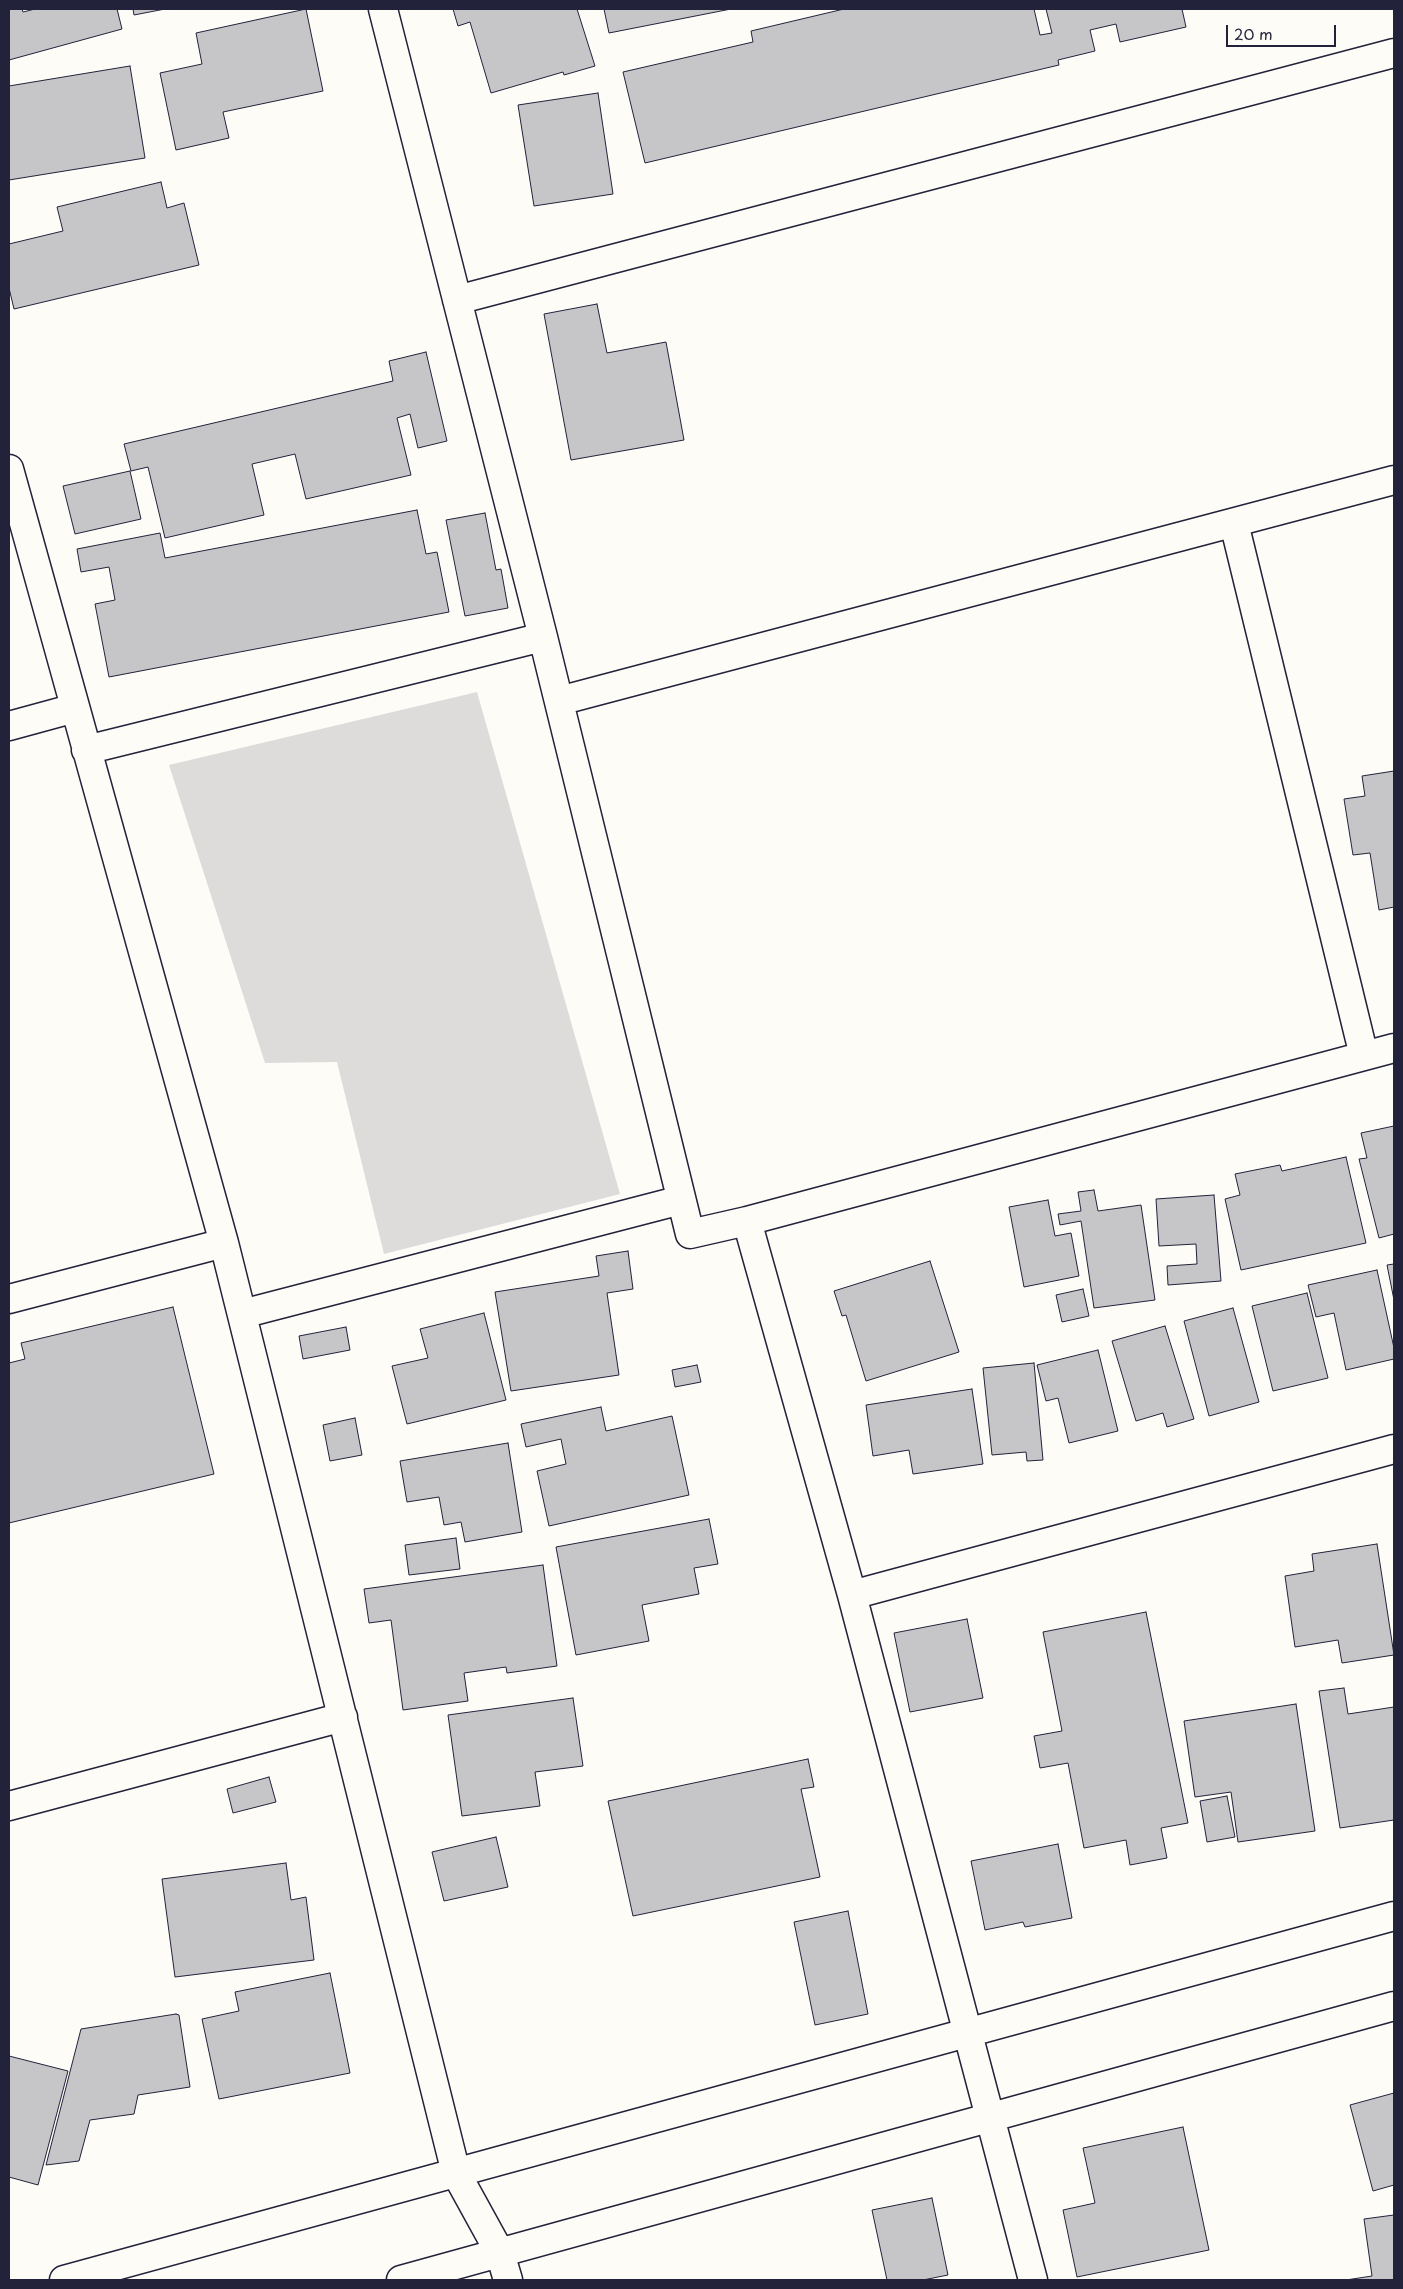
<!DOCTYPE html>
<style>
body{margin:0}
#map{position:relative;width:1403px;height:2289px;overflow:hidden;background:#fdfcf7;font-family:"Playpen Sans",sans-serif}
canvas{display:block}
.frame{position:absolute;inset:0;border:10px solid #22223b;pointer-events:none}
.scale{position:absolute;left:1226px;top:25px;width:110px;height:22px;box-sizing:border-box;border:2px solid #22223b;border-top:0;padding-left:6px;font-size:15px;line-height:18px;white-space:nowrap;color:#22223b;-webkit-text-stroke:4px #fdfcf7;paint-order:stroke}
</style>
<div id="map">
<canvas width="1403" height="2289"></canvas>
<div class="frame"></div>
<div class="scale">20 m</div>
</div>
<script>
const g = document.querySelector('canvas').getContext('2d');
g.lineJoin = 'round';
function paint(path, color) { g.fillStyle = color; g.fill(path, 'evenodd'); }
const shape = rows => new Path2D(rows.map(r => 'M' + r).join(''));
function stroke(path, color, width, dash) { g.strokeStyle = color; g.lineWidth = width; g.lineCap = dash ? 'butt' : 'round'; g.setLineDash(dash || []); g.stroke(path); }
const green = shape([
 [477,692,620,1194,384,1254,337,1062,265,1063,169,765]
]);
const building = shape([
 [9,9,22,9,23,12,35,9,117,9,122,29,9,60,9,9],
 [133,9,165,9,134,15,133,9],
 [306,9,323,91,223,112,229,138,176,150,160,73,202,64,196,33,306,9],
 [453,9,577,9,595,66,564,75,563,72,491,93,470,22,458,26,453,9],
 [604,9,731,9,609,33,604,9],
 [844,9,1034,9,1040,35,1052,33,1046,9,1182,9,1186,27,1120,42,1116,24,1090,30,1095,51,1058,60,1059,65,645,163,623,72,753,42,751,31,844,9],
 [130,66,145,158,9,180,9,86,130,66],
 [598,93,613,194,534,206,518,105,598,93],
 [161,182,167,208,184,203,199,265,14,309,9,288,9,244,63,231,57,207,161,182],
 [597,304,607,353,666,342,684,440,571,460,544,314,597,304],
 [426,352,447,441,418,448,410,414,397,418,411,475,306,499,295,454,252,464,264,515,165,538,148,467,131,471,124,444,393,381,389,361,426,352],
 [130,471,141,519,75,534,63,486,130,471],
 [417,510,426,554,437,552,449,612,109,677,95,604,115,600,109,567,81,572,77,549,160,533,165,558,417,510],
 [485,513,496,570,501,569,508,608,465,616,446,520,485,513],
 [1394,771,1394,907,1379,910,1370,853,1353,855,1344,799,1365,796,1362,776,1394,771],
 [1394,1126,1394,1234,1379,1238,1359,1159,1367,1158,1361,1133,1394,1126],
 [1346,1157,1366,1243,1241,1270,1225,1199,1240,1195,1235,1174,1280,1165,1282,1171,1346,1157],
 [1094,1190,1098,1211,1141,1205,1155,1300,1094,1308,1081,1221,1060,1225,1058,1214,1081,1211,1078,1192,1094,1190],
 [1214,1195,1221,1281,1168,1285,1167,1266,1197,1264,1196,1244,1159,1246,1156,1199,1214,1195],
 [1048,1200,1055,1236,1071,1233,1079,1276,1024,1287,1009,1207,1048,1200],
 [628,1251,633,1289,607,1293,619,1375,511,1391,495,1292,599,1276,596,1256,628,1251],
 [930,1261,959,1352,866,1381,846,1315,842,1316,834,1291,930,1261],
 [1394,1264,1394,1300,1387,1265,1394,1264],
 [1377,1270,1394,1348,1394,1359,1346,1370,1334,1313,1316,1317,1308,1285,1377,1270],
 [1083,1289,1089,1316,1062,1322,1056,1295,1083,1289],
 [1307,1293,1328,1378,1273,1391,1252,1306,1307,1293],
 [173,1307,214,1474,9,1523,9,1363,25,1359,21,1343,173,1307],
 [1233,1308,1259,1402,1209,1416,1184,1321,1233,1308],
 [484,1313,506,1400,407,1424,392,1366,428,1358,420,1329,484,1313],
 [1165,1326,1194,1419,1167,1427,1163,1413,1136,1421,1112,1341,1165,1326],
 [346,1327,350,1350,303,1359,299,1336,346,1327],
 [1098,1350,1118,1431,1069,1443,1058,1398,1046,1401,1037,1365,1098,1350],
 [1034,1363,1043,1460,1027,1461,1026,1452,992,1455,983,1368,1034,1363],
 [697,1365,701,1382,675,1387,672,1370,697,1365],
 [972,1389,983,1464,913,1474,909,1450,873,1456,866,1405,972,1389],
 [601,1407,606,1431,672,1416,689,1495,549,1526,537,1471,566,1464,561,1439,526,1447,521,1424,601,1407],
 [355,1418,362,1455,330,1461,323,1425,355,1418],
 [508,1443,522,1532,465,1542,461,1522,444,1525,439,1497,407,1502,400,1461,508,1443],
 [709,1519,718,1564,694,1568,699,1594,642,1605,649,1641,576,1655,556,1547,709,1519],
 [456,1538,460,1569,409,1575,405,1545,456,1538],
 [1377,1544,1394,1655,1342,1663,1338,1640,1295,1647,1285,1576,1314,1571,1312,1554,1377,1544],
 [543,1565,557,1666,507,1673,506,1667,464,1673,468,1701,403,1710,391,1620,369,1623,364,1589,543,1565],
 [1146,1612,1188,1823,1161,1828,1167,1858,1130,1865,1126,1840,1084,1848,1068,1763,1040,1768,1034,1736,1062,1731,1043,1632,1146,1612],
 [967,1619,983,1698,910,1712,894,1633,967,1619],
 [1344,1688,1348,1714,1394,1707,1394,1820,1340,1828,1319,1691,1344,1688],
 [573,1698,583,1766,535,1772,540,1806,462,1816,448,1715,573,1698],
 [1296,1704,1315,1831,1238,1842,1231,1792,1195,1797,1184,1721,1296,1704],
 [808,1759,814,1787,801,1789,820,1877,633,1916,608,1801,808,1759],
 [269,1777,276,1802,233,1813,227,1789,269,1777],
 [1227,1796,1235,1837,1207,1842,1200,1801,1227,1796],
 [496,1837,508,1887,444,1901,432,1852,496,1837],
 [1058,1844,1072,1918,1025,1927,1023,1922,985,1930,971,1861,1058,1844],
 [286,1863,291,1900,306,1897,314,1960,175,1977,162,1879,286,1863],
 [848,1911,868,2014,815,2025,794,1922,848,1911],
 [330,1973,350,2073,219,2099,202,2019,239,2011,235,1992,330,1973],
 [176,2014,179,2015,190,2087,138,2095,134,2114,90,2120,79,2161,46,2165,81,2029,176,2014],
 [9,2056,68,2071,38,2185,9,2177,9,2056],
 [1394,2093,1394,2185,1373,2191,1350,2105,1394,2093],
 [1183,2127,1209,2250,1077,2277,1063,2210,1095,2203,1083,2148,1183,2127],
 [932,2198,948,2275,923,2280,887,2280,872,2210,932,2198],
 [1394,2215,1394,2280,1346,2280,1372,2276,1364,2219,1394,2215]
]);
const minor = shape([
 [383,9,543,637,690,1234,747,1221],
 [457,300,1394,53],
 [9,469,224,1243,456,2173,500,2253,508,2280],
 [1234,523,1364,1056],
 [559,701,1394,480],
 [9,726,75,708],
 [86,750,543,637],
 [9,1299,224,1243],
 [242,1314,681,1200],
 [852,1595,1394,1449],
 [9,1806,343,1717],
 [64,2280,1394,1916],
 [401,2280,1394,2006],
 [1033,2280,852,1595,747,1221,1394,1048]
]);
paint(green, '#dddcdb');
paint(building, '#c6c6c8');
stroke(building, '#22223b', 1);
stroke(minor, '#22223b', 31);
stroke(minor, '#fdfcf7', 28);
</script>
